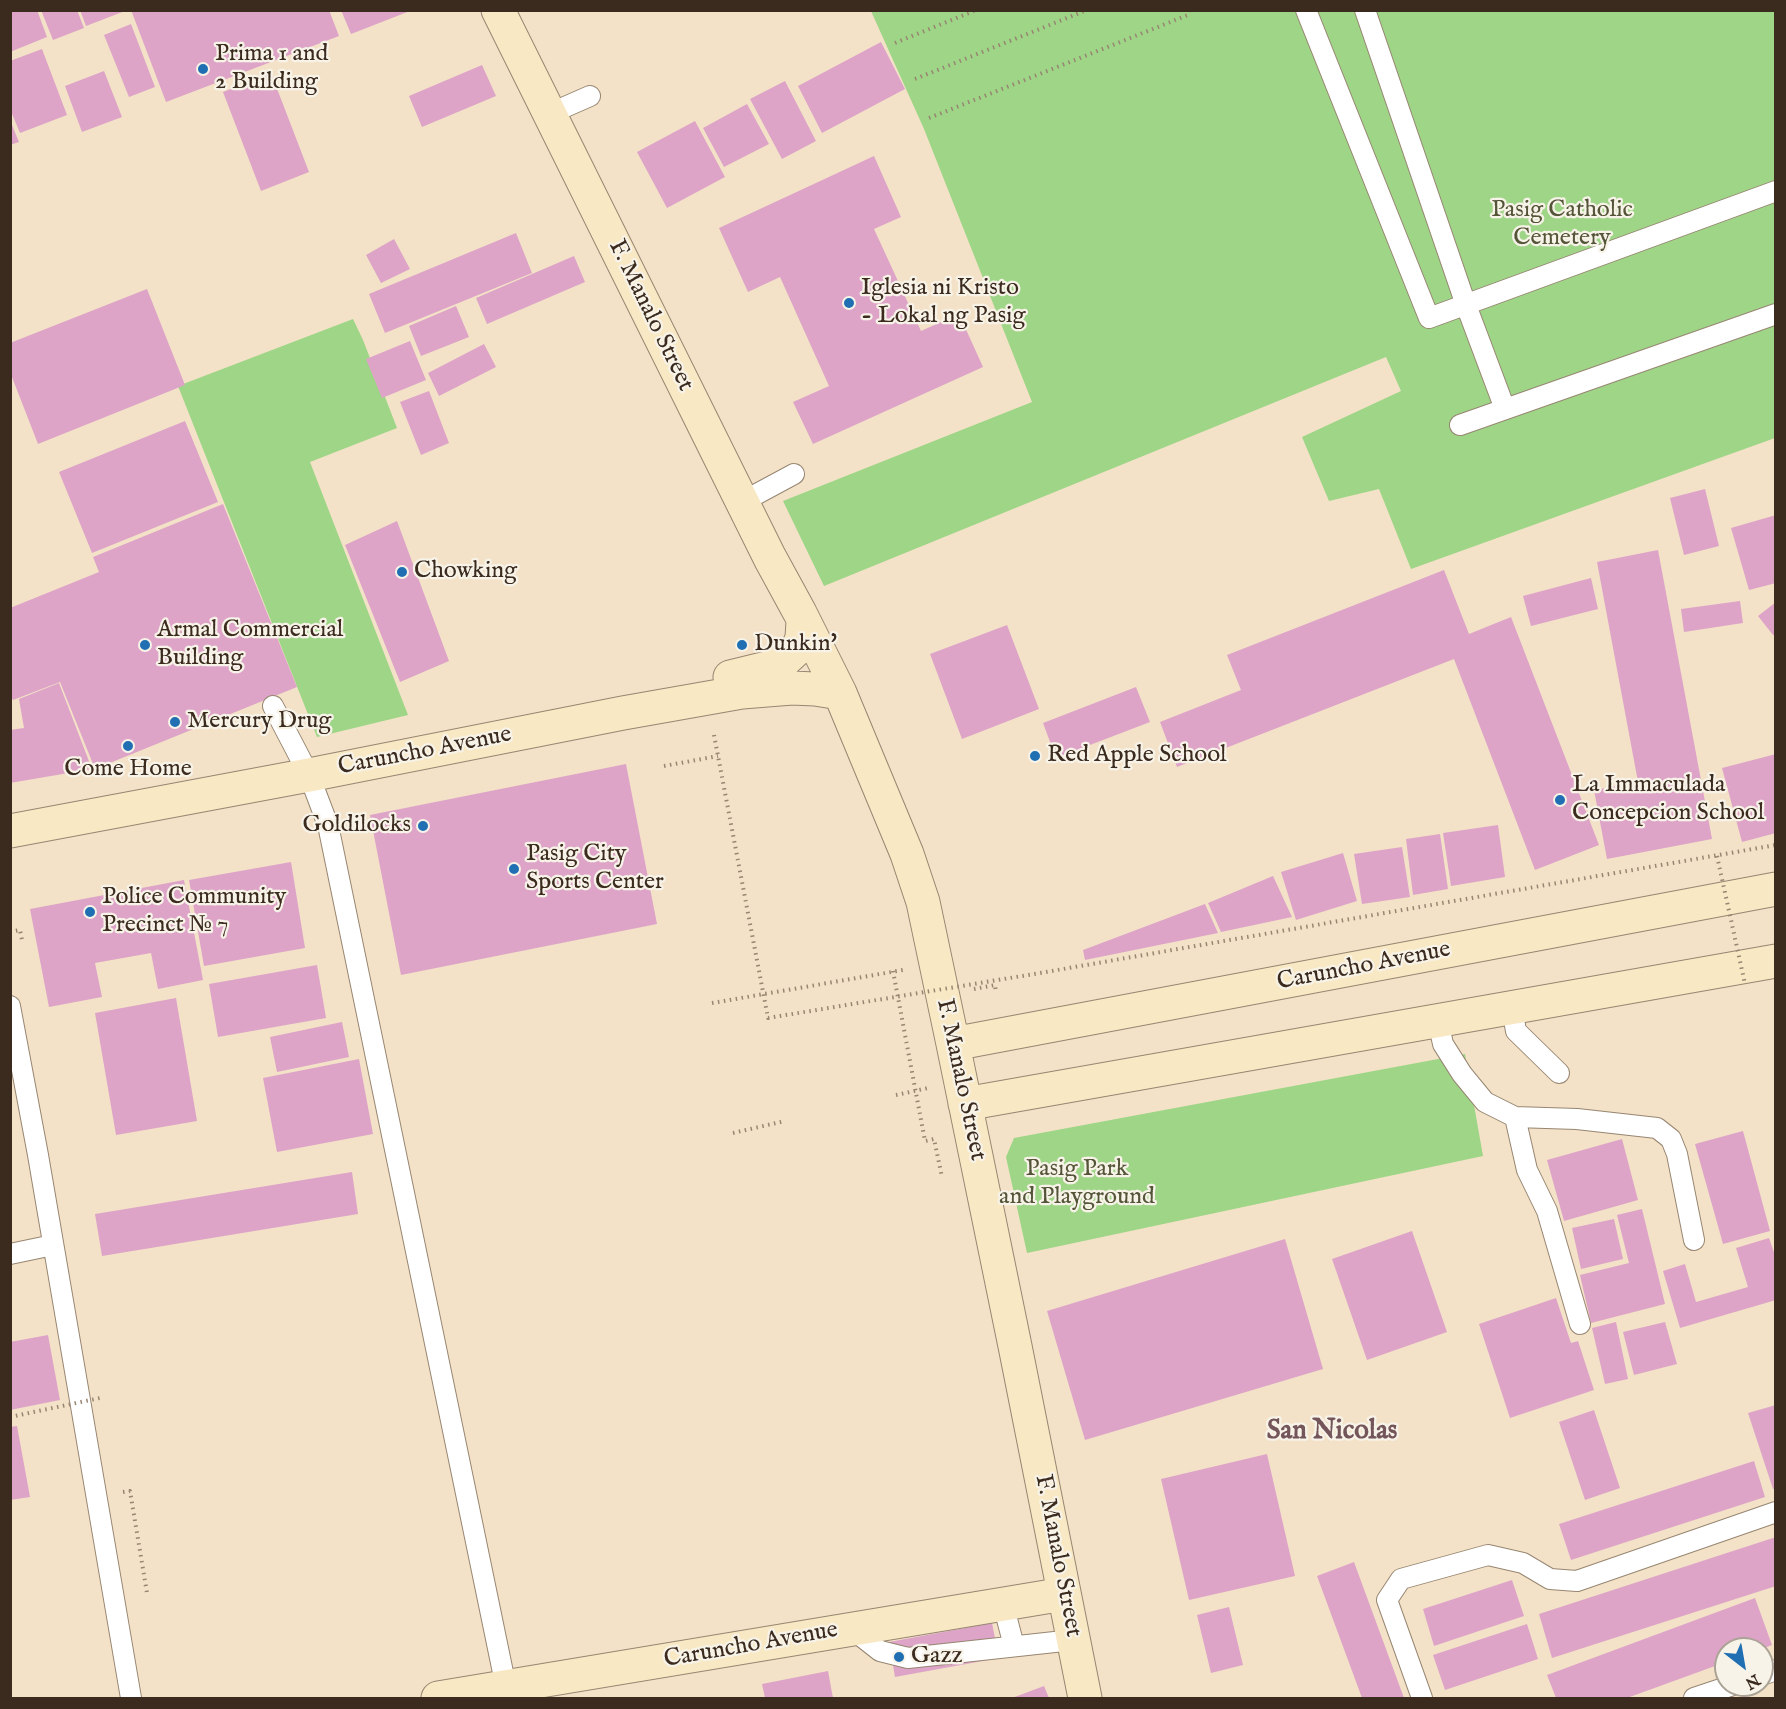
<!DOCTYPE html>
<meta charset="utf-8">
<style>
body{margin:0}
#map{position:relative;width:1786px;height:1709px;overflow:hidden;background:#f3e2c7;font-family:"IM FELL English",serif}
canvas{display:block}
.frame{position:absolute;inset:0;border:12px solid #3b2a1e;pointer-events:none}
.north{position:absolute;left:1714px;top:1637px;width:60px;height:60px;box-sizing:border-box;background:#f7f3e8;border:2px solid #aca397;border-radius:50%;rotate:149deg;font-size:16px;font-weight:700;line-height:24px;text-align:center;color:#3b2a1e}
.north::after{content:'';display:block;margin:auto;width:21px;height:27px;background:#1f6fb2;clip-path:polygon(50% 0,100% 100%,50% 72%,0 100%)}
</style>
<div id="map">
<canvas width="1786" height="1709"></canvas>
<div class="frame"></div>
<div class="north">N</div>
</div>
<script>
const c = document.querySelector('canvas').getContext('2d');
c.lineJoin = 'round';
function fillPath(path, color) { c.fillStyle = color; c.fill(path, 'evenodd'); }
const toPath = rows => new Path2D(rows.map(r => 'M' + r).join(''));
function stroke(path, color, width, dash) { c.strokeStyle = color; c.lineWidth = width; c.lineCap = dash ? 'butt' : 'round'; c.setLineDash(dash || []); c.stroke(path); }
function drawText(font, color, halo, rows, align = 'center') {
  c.font = font + ' "IM FELL English",serif'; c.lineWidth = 4.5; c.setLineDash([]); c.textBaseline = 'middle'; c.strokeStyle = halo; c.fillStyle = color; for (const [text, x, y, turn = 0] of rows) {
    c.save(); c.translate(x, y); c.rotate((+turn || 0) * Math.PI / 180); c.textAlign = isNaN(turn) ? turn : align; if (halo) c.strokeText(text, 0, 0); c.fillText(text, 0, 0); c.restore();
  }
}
const green = toPath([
 [871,11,1775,11,1775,438,1411,569,1379,489,1329,501,1302,437,1401,391,1386,357,824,586,783,501,1032,402,924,129],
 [353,319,363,340,397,428,310,462,408,715,317,737,178,386],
 [1465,1054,1483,1156,1027,1253,1006,1157,1014,1138]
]);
const building = toPath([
 [10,10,37,10,47,37,10,52],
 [41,10,77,10,84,28,53,40],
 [80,10,125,10,125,11,86,26],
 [131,10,329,10,339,36,166,102],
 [341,10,410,10,410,11,351,34],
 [131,24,155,87,129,97,104,35],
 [881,42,905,89,822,133,798,86],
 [42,49,67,115,20,133,10,109,10,61],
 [482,65,496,96,422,127,409,96],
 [104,71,122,117,82,132,65,86],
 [271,73,309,172,261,191,223,92],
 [785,81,816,141,782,159,750,99],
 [747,104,769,144,724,167,703,128],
 [10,120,19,142,10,145],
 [695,121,725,177,667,208,637,152],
 [874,156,901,217,874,229,921,331,959,314,983,367,813,444,793,402,829,386,780,277,748,292,719,228],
 [516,233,532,273,385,333,369,294],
 [394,239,410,269,381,283,366,255],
 [574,256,585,282,487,324,476,298],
 [147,289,185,385,38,444,10,372,10,343],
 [456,306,469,337,421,356,409,326],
 [410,341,426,380,382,398,366,359],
 [484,344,496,367,439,396,428,373],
 [429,391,449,443,421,455,400,402],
 [185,421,218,502,92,553,59,472],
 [1705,489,1719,546,1684,555,1670,498],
 [223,504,297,687,95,769,60,682,13,700,10,694,10,608,99,572,93,557],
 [1776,515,1776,583,1749,590,1731,528],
 [397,521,449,661,400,682,345,545],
 [1658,550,1712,839,1607,859,1594,790,1638,782,1597,562],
 [1444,570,1469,634,1511,617,1599,845,1535,870,1454,659,1177,767,1160,722,1241,690,1227,655],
 [1591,578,1598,609,1531,626,1523,596],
 [1740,601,1743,623,1684,632,1681,609],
 [1776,602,1776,634,1773,635,1758,616],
 [1007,625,1039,709,962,739,930,654],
 [59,683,92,769,10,783,10,730,24,728,19,699],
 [1136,687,1150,722,1056,758,1043,723],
 [1776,754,1776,833,1742,842,1722,768],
 [626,764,657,924,401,975,370,815],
 [1498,825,1505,877,1451,886,1443,833],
 [1440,834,1448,889,1413,895,1406,839],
 [1402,847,1410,897,1362,904,1354,854],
 [1343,853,1357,901,1296,920,1281,872],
 [291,862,305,948,204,966,189,880],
 [1273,876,1292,917,1221,932,1208,903],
 [184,880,203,980,158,989,151,953,95,963,102,997,49,1007,30,909],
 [1205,904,1218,933,1085,960,1083,950],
 [317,965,326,1018,218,1037,209,984],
 [176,998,197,1121,116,1135,95,1013],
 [342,1022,349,1057,277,1072,270,1037],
 [359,1059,373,1134,277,1152,263,1078],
 [1743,1131,1770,1231,1723,1244,1695,1144],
 [1622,1139,1638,1200,1564,1221,1547,1160],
 [352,1172,358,1214,102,1256,95,1214],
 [1642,1209,1665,1304,1591,1323,1580,1275,1629,1263,1617,1215],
 [1614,1219,1623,1259,1581,1269,1572,1228],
 [1412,1231,1447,1332,1367,1360,1332,1259],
 [1769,1238,1776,1258,1776,1300,1680,1328,1663,1271,1685,1264,1696,1302,1748,1287,1736,1248],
 [1285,1239,1323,1369,1085,1440,1047,1311],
 [1556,1298,1571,1343,1578,1341,1594,1390,1510,1418,1479,1324],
 [1616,1322,1628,1379,1605,1384,1592,1328],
 [1665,1322,1677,1364,1634,1375,1623,1332],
 [48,1335,60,1400,10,1410,10,1342],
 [1776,1405,1776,1488,1773,1489,1748,1413],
 [1594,1410,1620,1488,1585,1500,1559,1422],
 [17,1426,30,1497,10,1500,10,1427],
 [1267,1454,1295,1576,1189,1600,1161,1479],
 [1754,1461,1765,1497,1571,1560,1559,1524],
 [1776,1537,1776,1586,1552,1658,1539,1614],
 [1354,1562,1404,1698,1362,1698,1317,1576],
 [1512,1580,1524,1616,1434,1646,1423,1609],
 [1755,1598,1772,1645,1762,1649,1726,1649,1726,1662,1627,1698,1556,1698,1547,1675],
 [1229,1607,1243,1665,1211,1673,1197,1615],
 [992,1623,999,1658,895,1677,889,1642],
 [1527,1624,1538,1659,1445,1690,1433,1655],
 [828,1671,833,1698,765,1698,762,1684],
 [1044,1686,1049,1698,1012,1698]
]);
const path = toPath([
 [895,43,976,10],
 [915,79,1087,10],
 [929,118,1188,15,1189,10],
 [664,766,718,756],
 [10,932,20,930,22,940],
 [893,971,925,1141,934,1139,942,1177],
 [974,989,995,985,996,993],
 [712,1003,903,970],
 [896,1095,928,1088],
 [733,1133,785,1121],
 [123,1492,130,1491,147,1593]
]);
const lane = toPath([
 [1306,10,1429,318,1776,191],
 [1365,10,1466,305,1505,409],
 [549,114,590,96],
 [1460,425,1776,314],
 [742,502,794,474],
 [273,706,309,775,328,825,506,1687],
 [10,1006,38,1155,131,1698],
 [1512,1008,1516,1031,1559,1073],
 [1438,1021,1443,1044,1462,1074,1485,1102,1515,1117,1527,1170,1547,1211,1580,1324],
 [1515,1117,1577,1119,1657,1128,1671,1139,1677,1154,1694,1240],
 [10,1254,53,1245],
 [1003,1604,1014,1646],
 [852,1629,880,1651,908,1658,1073,1640],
 [1762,1675,1776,1670],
 [1422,1698,1387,1600,1401,1579,1488,1555,1523,1563,1550,1579,1577,1581,1776,1512],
 [1694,1698,1733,1685]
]);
const secondary = toPath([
 [498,10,770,558,800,613,840,693,907,854,923,902,953,1044,1015,1346,1085,1698],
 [730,677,775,666,785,660,798,648,802,638,803,621],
 [10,831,309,775,623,713,742,692,792,688,815,689,840,693],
 [953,1044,1776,889],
 [965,1104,1776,961],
 [438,1698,1064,1594]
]);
const pathBridge = toPath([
 [714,735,768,1018,1040,973,1776,845],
 [1717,856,1745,984],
 [10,1417,100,1398]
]);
const markers = [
 [203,69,6,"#1f6fb2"],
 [849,303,6,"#1f6fb2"],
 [402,572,6,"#1f6fb2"],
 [145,645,6,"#1f6fb2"],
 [742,645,6,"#1f6fb2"],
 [175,722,6,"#1f6fb2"],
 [128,746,6,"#1f6fb2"],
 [1035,756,6,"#1f6fb2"],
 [1560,800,6,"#1f6fb2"],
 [423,826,6,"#1f6fb2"],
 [514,869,6,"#1f6fb2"],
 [90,912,6,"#1f6fb2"],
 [899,1657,6,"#1f6fb2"]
];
const poiNames = [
 ["Prima 1 and",215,55],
 ["2 Building",215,83],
 ["Iglesia ni Kristo",861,289],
 ["- Lokal ng Pasig",861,317],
 ["Chowking",414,572],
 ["Armal Commercial",157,631],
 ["Building",157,659],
 ["Dunkin'",754,645],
 ["Mercury Drug",187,722],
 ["Red Apple School",1047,756],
 ["Come Home",128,770,"center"],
 ["La Immaculada",1572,786],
 ["Concepcion School",1572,814],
 ["Goldilocks",411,826,"right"],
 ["Pasig City",526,855],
 ["Sports Center",526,883],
 ["Police Community",102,898],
 ["Precinct № 7",102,926],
 ["Gazz",911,1657]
];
const parkNames = [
 ["Pasig Catholic",1562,211],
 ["Cemetery",1562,239],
 ["Pasig Park",1077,1170],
 ["and Playground",1077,1198]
];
const streetNames = [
 ["F. Manalo Street",650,316,64],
 ["Caruncho Avenue",425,752,-11],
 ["Caruncho Avenue",1364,967,-11],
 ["F. Manalo Street",960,1080,78],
 ["F. Manalo Street",1057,1556,79],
 ["Caruncho Avenue",751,1646,-10]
];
const quarterNames = [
 ["San Nicolas",1332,1432]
];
fillPath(green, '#9ed587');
fillPath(building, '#dda4c8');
stroke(lane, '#978672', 22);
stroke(secondary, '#978672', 35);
stroke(path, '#978672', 4, [1.5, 4.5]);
stroke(lane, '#fff', 20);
stroke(secondary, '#f8e8c3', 33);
stroke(pathBridge, '#978672', 4, [1.5, 4.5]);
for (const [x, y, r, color] of markers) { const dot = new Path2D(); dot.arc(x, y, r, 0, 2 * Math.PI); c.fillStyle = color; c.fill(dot); stroke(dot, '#f7f3e8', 2); }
drawText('24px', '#3b2a1e', '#f7f3e8', poiNames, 'left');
drawText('24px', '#545538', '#f7f3e8', parkNames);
drawText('24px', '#3b2a1e', '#f7f3e8', streetNames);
drawText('bold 27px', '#74555a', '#f7f3e8', quarterNames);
</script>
